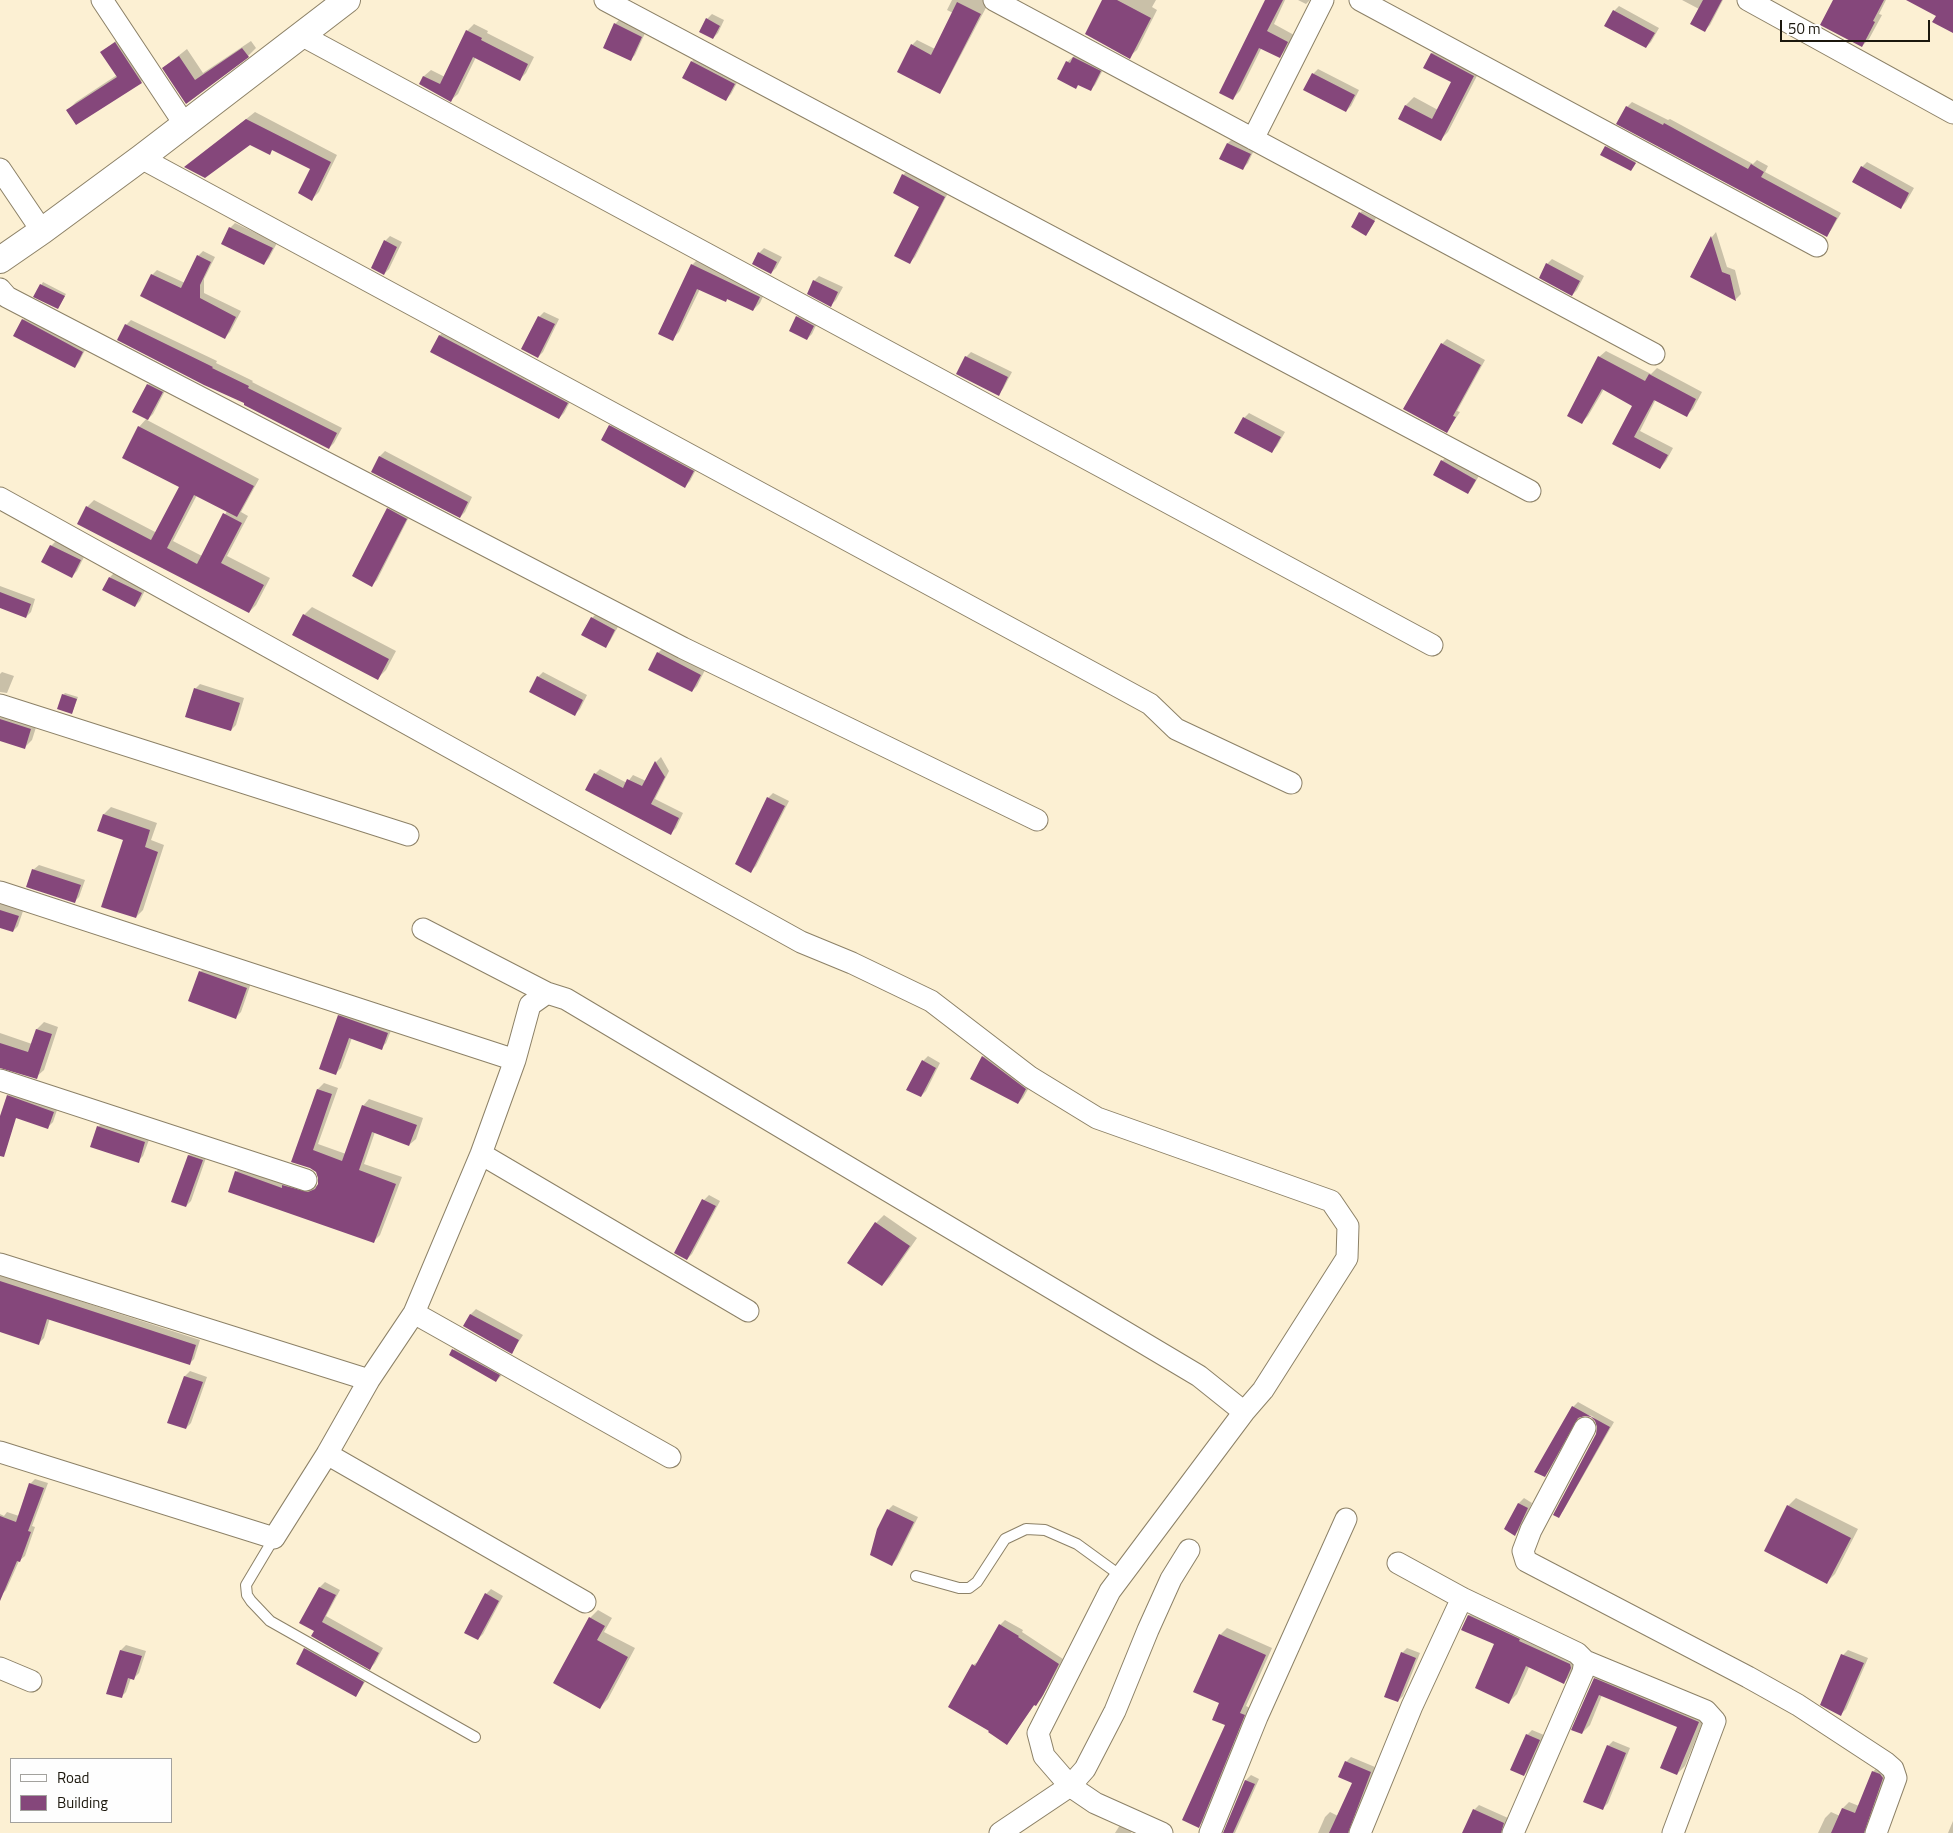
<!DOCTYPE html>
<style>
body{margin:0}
#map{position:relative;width:1953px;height:1833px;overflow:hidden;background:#fcf0d3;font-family:"Titillium Web",sans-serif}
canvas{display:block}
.legend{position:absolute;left:10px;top:1758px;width:162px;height:65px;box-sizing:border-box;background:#fefefe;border:1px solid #a3a29e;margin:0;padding:6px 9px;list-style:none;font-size:15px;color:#1b170d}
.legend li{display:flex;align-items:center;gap:10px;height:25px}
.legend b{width:25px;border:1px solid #a3a29e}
.scale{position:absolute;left:1780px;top:20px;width:150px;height:22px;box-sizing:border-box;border:2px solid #1b170d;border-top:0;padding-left:6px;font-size:15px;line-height:18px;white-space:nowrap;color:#1b170d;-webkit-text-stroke:4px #fefefe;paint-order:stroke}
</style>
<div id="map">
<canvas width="1953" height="1833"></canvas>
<ul class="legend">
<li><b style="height:6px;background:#fff"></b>Road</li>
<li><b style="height:14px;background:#85477b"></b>Building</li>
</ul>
<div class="scale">50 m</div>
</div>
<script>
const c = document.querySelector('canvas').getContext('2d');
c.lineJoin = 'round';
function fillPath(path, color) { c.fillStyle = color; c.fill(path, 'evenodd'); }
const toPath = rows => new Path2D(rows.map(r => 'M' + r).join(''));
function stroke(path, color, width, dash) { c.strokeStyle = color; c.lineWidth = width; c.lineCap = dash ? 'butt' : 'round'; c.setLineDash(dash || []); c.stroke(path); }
const shadow = toPath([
 [952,0,988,0,989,2,944,87,939,92,912,45,917,40,935,49,953,13,947,10],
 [1104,0,1156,0,1152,7,1157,10,1137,50,1129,57],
 [1266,0,1285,0,1274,24,1294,35,1287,49,1280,56,1262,47,1240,91,1233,98],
 [1298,0,1310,0,1306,4],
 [1682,0,1723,0,1710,25,1705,30,1699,9],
 [1835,0,1886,0,1879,14,1882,15,1869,39,1862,46],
 [1619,6,1659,28,1651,42,1646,47,1614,11],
 [712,14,724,20,718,33,713,38,707,19],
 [620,19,646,31,635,55,630,60,615,24],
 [474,24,488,31,487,33,534,57,526,73,520,79,476,57,458,94,451,100,420,84,424,76,431,70,445,77,467,31],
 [123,35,149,74,141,82,68,110,76,102,117,75,102,52],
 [251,41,256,48,248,56,187,103,163,68,187,49,203,73],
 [1440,45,1481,68,1448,132,1441,139,1399,119,1406,105,1414,97,1438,110,1452,82,1425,67,1432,53],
 [1079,52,1105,66,1095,85,1090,90,1067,62],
 [697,56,739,79,731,94,726,99,692,61],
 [1318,69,1359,90,1351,106,1346,111,1313,74],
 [1632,102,1668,120,1670,119,1753,164,1757,160,1768,166,1765,172,1841,213,1831,230,1826,236,1627,107],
 [255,112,337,155,319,192,312,199,312,168,273,149,269,153,250,143,186,167],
 [1233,138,1255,148,1248,163,1243,168,1221,158,1228,143],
 [1608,145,1637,160,1631,170,1606,147],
 [1867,162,1914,188,1906,202,1901,207,1862,167],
 [908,170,949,191,915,257,910,262,921,206,903,175],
 [1362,211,1376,218,1368,232,1360,213],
 [235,223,277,243,269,258,264,263,223,243,230,228],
 [1716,232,1727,267,1735,270,1741,294,1736,299,1692,276,1712,237],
 [390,236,402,242,389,269,384,274,385,241],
 [764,248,782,257,776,268,771,273,759,253],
 [203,251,215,257,204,279,204,293,241,311,230,332,225,337,142,296,152,275,157,270,185,283,198,256],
 [699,258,766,290,760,303,753,310,728,298,726,301,700,289,679,332,672,339,659,333,692,265],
 [1552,259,1584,276,1577,290,1572,295,1547,264],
 [819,276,843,287,836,300,831,305,814,281],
 [43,282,66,294,58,308,35,296],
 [544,312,559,319,543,352,538,357,539,317],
 [802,312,818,321,812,334,807,339,797,317],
 [27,315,86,348,79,362,75,367,23,320],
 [131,320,217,361,216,363,253,381,252,382,342,428,334,443,329,448,246,403,126,325],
 [445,330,572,398,564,413,559,418,432,352,440,335],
 [1447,339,1485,360,1457,411,1460,412,1447,431,1442,344],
 [1606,351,1651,374,1657,368,1702,392,1693,409,1687,415,1656,399,1640,431,1673,448,1666,461,1660,468,1613,443,1634,405,1604,389,1588,416,1582,422,1599,357],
 [971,352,1012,372,1003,389,998,394,966,357],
 [153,380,167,387,153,414,147,420,259,479,241,512,248,516,227,556,270,578,256,605,249,612,87,507,94,500,157,533,181,487,139,427,147,418,148,385],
 [197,495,227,511,202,556,173,541],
 [1249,413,1285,432,1277,446,1272,451,1244,418],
 [615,421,698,466,690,481,685,486,610,426],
 [385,451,472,497,465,512,460,517,372,471,380,456],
 [1447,456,1480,474,1472,488,1467,493,1442,461],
 [393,504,411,513,377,580,372,585,388,509],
 [56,541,85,555,77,571,72,576,43,562,51,546],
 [115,572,146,588,140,601,135,606,110,577],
 [0,586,35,599,31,612,26,617,0,607],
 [312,607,396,651,386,670,378,678,304,615],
 [597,613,619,625,610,641,605,646,592,618],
 [663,648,705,670,697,686,692,691,658,653],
 [2,672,14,676,7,693,0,692,0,674],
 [543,672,587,695,580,709,575,714,530,691,538,677],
 [200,684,244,698,236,725,231,730,195,689],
 [65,693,78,697,72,713,63,695],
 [0,706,38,721,32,740,24,748,0,740],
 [661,757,669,771,655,799,683,813,676,828,671,833,595,774,600,769,627,783,633,775,646,781,656,762],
 [773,793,789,801,756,866,751,871,768,798],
 [111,807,157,823,151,840,164,845,143,910,136,917,125,839,98,830,104,814],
 [39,865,85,880,79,897,74,902,33,870],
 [0,903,23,911,18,926,13,931,0,927],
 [205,967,251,983,241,1012,236,1017,200,972],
 [344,1011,392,1028,386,1043,381,1048,352,1038,341,1068,336,1073,339,1016],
 [44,1022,58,1027,44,1070,36,1077,0,1067,0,1033,32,1044,37,1029],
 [988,1052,1031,1084,1023,1098,1018,1103,983,1057],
 [928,1056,940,1063,926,1091,921,1096,923,1061],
 [324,1083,338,1088,318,1144,346,1154,363,1106,369,1099,423,1118,416,1139,409,1145,375,1132,364,1164,402,1177,380,1235,373,1242,236,1172,242,1165,315,1186,319,1185,320,1178,317,1171,310,1167,318,1089],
 [13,1091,58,1107,53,1122,48,1127,8,1096],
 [103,1122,150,1137,143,1156,138,1161,98,1127],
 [194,1150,207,1155,191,1201,186,1206,172,1201,189,1155],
 [709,1195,720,1201,692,1254,687,1259,704,1200],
 [884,1215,917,1238,890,1277,882,1285,876,1223],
 [0,1275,200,1340,194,1359,189,1364,50,1318,44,1338,39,1343,0,1331],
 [476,1309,523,1335,512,1352,465,1326,471,1314],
 [458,1344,504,1370,501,1376,496,1381,451,1354],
 [190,1371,207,1377,191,1423,186,1428,169,1422,185,1376],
 [1578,1402,1614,1422,1563,1511,1558,1516,1597,1434,1599,1427,1596,1420,1592,1416,1585,1414,1580,1416,1549,1471,1544,1476,1573,1407],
 [35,1479,48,1483,32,1526,35,1527,25,1556,19,1561,6,1590,1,1595,0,1595,0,1514,4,1516,7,1512,19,1516,30,1484],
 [1524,1498,1532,1503,1520,1529,1515,1534,1505,1528,1519,1503],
 [1796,1498,1858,1529,1835,1574,1827,1582,1788,1506],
 [893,1505,918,1517,897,1559,892,1564,888,1510],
 [325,1582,340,1590,326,1616,383,1648,375,1663,370,1668,301,1622,320,1587],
 [491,1589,503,1596,483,1634,478,1639,486,1594],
 [1477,1608,1578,1656,1572,1674,1564,1682,1529,1667,1517,1694,1509,1702,1496,1644,1463,1629,1469,1615],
 [598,1610,612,1618,604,1632,635,1648,608,1699,600,1707,590,1618],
 [1005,1620,1023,1630,1022,1632,1063,1659,1041,1699,1035,1704,1007,1743,973,1665,979,1661,1000,1625],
 [1227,1628,1272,1648,1246,1706,1250,1708,1205,1820,1198,1826,1227,1725,1221,1703,1220,1635],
 [310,1644,368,1677,360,1690,355,1695,305,1649],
 [126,1645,146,1651,139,1673,134,1678,131,1678,126,1692,121,1697,121,1650],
 [1407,1648,1420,1653,1403,1696,1398,1701,1402,1653],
 [1848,1650,1868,1658,1846,1709,1841,1714,1822,1704,1843,1655],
 [1603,1671,1706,1714,1685,1766,1677,1774,1678,1726,1602,1695,1590,1725,1582,1733,1595,1679],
 [1532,1730,1544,1735,1529,1770,1524,1775,1527,1735],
 [1613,1741,1630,1748,1608,1803,1603,1808,1608,1746],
 [1351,1757,1375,1767,1354,1833,1318,1833,1325,1817,1330,1812,1338,1816,1353,1782,1346,1762],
 [1879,1765,1888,1771,1872,1833,1818,1833,1825,1818,1831,1812,1840,1816,1843,1808,1849,1802,1859,1806,1873,1772],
 [1251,1775,1259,1779,1235,1833,1225,1833,1246,1780],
 [1479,1805,1508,1818,1502,1833,1463,1833,1474,1810],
 [1953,1821,1953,1833,1948,1833],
 [1120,1825,1132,1831,1131,1833,1115,1833]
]);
const building = toPath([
 [1102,0,1117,0,1151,18,1130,59,1085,34],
 [1265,0,1283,0,1267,31,1288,42,1280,58,1259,48,1233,100,1219,93],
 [1703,0,1722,0,1705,32,1690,24],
 [1833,0,1884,0,1873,21,1875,22,1862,47,1820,25],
 [1906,0,1953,0,1953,33,1932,22,1936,16],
 [957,2,981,14,940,94,897,72,911,44,931,55],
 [1613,10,1655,33,1646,48,1604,26],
 [706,18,720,26,713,39,699,32],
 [614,23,642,37,631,61,603,48],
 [466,30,482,38,481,40,528,64,520,81,473,57,451,102,419,84,423,76,440,84],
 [115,42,142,83,76,125,66,110,117,77,100,52],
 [242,48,249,57,186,104,162,68,179,56,195,80],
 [1431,53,1474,76,1441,141,1398,119,1405,105,1432,119,1451,82,1423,68],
 [1073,57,1101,71,1091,91,1078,85,1076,89,1057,79,1066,61,1070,63],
 [691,61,735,84,726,101,682,78],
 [1312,73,1355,95,1346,112,1303,90],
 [1626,106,1663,125,1664,123,1748,169,1751,164,1764,172,1761,177,1837,218,1827,237,1616,124],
 [246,119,331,162,312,201,298,193,310,169,272,150,270,155,250,145,205,178,184,167],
 [1227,143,1251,154,1243,170,1219,159],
 [1605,146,1636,163,1631,171,1600,155],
 [1861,166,1909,193,1901,209,1852,182],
 [902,174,945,197,910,264,894,256,919,207,893,193],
 [1359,212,1375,221,1366,236,1351,227],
 [229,227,273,248,264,265,221,244],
 [1711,236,1722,272,1730,275,1736,301,1690,277],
 [384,240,397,247,384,275,371,268],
 [758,252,777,262,771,274,752,264],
 [197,255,211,262,200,285,200,298,236,317,225,339,140,296,151,274,181,288],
 [1546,263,1580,281,1572,296,1539,278],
 [691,264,760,297,753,311,727,299,726,302,697,289,673,341,658,334],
 [813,280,838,292,831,307,807,294],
 [40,284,65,296,58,309,33,297],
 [538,316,555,324,538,358,521,349],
 [796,316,814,326,807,340,789,331],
 [22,319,83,352,75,368,13,336],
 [125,324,213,367,212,368,249,386,248,388,337,433,329,449,244,405,244,403,204,385,117,340],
 [439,335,568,403,559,419,430,352],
 [1441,343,1481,365,1453,416,1456,417,1447,433,1403,409],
 [965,356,1008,377,999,396,956,374],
 [1598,356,1645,381,1649,374,1696,399,1687,417,1654,400,1634,437,1668,455,1660,469,1612,444,1632,406,1602,389,1582,424,1567,416],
 [147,384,163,392,148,420,132,412],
 [1243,417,1281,437,1272,453,1234,433],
 [609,425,694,471,685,488,601,440],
 [138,426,254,486,237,517,194,495,167,548,197,564,223,513,242,523,221,563,264,585,249,613,77,524,86,506,151,540,179,487,122,458],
 [379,456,468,502,460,518,371,472],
 [1441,460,1476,480,1468,494,1433,475],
 [387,508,407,519,372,587,352,576],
 [50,545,81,560,72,578,41,562],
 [109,577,142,593,135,607,102,590],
 [0,592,31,604,26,618,0,608],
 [303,614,389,659,378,680,292,635],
 [591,617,615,630,606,648,581,635],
 [657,652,701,675,692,692,648,670],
 [537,676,583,700,575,716,529,692],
 [194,688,240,703,231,731,185,717],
 [62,694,77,699,72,714,57,709],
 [0,719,31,729,25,749,0,741],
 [655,761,665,777,651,804,679,818,671,835,585,790,594,773,623,788,627,779,642,786],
 [767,797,785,806,751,873,735,864],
 [103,814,150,830,145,847,158,852,136,918,101,907,123,840,97,831],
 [32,869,81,885,75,903,26,887],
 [0,910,19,916,13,932,0,928],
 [199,971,247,988,236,1019,188,1001],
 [338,1015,388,1033,382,1050,349,1038,336,1075,319,1069],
 [36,1029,52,1034,37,1079,0,1068,0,1043,28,1052],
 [982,1056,1026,1089,1018,1104,970,1079],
 [922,1060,936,1068,921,1097,906,1090],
 [317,1089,332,1094,313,1150,342,1161,362,1105,417,1125,409,1146,372,1132,359,1170,396,1184,374,1243,228,1192,235,1171,282,1188,282,1185,308,1192,315,1189,318,1184,318,1178,316,1172,310,1168,291,1162],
 [7,1095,54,1112,48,1129,16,1118,4,1157,0,1156,0,1116],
 [97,1126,145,1142,139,1163,90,1147],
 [188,1155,203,1160,186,1207,171,1202],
 [702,1199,716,1206,687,1260,674,1253],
 [875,1222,910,1246,882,1286,847,1263],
 [0,1281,196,1345,190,1365,47,1319,39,1345,0,1332],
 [470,1314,519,1340,512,1354,463,1326],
 [452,1349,500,1375,496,1382,449,1355],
 [184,1376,203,1382,186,1429,167,1423],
 [1572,1406,1610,1427,1559,1518,1553,1515,1596,1434,1597,1427,1595,1421,1591,1417,1585,1416,1578,1418,1545,1477,1534,1472],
 [29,1483,44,1488,28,1531,31,1532,20,1562,17,1561,0,1601,0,1516,16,1522],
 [1518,1503,1528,1508,1515,1536,1504,1529],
 [1787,1505,1851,1538,1827,1584,1764,1551],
 [887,1509,914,1522,892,1566,870,1555,877,1529],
 [319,1587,336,1595,322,1622,379,1653,370,1670,311,1636,314,1631,299,1623],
 [485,1593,499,1601,478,1640,464,1633],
 [1468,1615,1520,1639,1519,1641,1570,1664,1571,1668,1564,1684,1526,1666,1509,1704,1475,1688,1494,1644,1461,1630],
 [589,1617,605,1626,597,1640,628,1657,600,1709,553,1683],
 [999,1624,1019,1636,1018,1637,1059,1664,1043,1695,1036,1706,1034,1705,1007,1745,988,1732,989,1731,948,1707,972,1664,975,1666],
 [1219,1634,1266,1655,1240,1713,1245,1715,1199,1828,1182,1820,1225,1725,1212,1720,1219,1703,1193,1692],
 [304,1648,364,1682,356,1697,296,1664],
 [120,1650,142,1656,134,1680,128,1678,122,1698,106,1694],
 [1401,1652,1416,1658,1398,1702,1384,1697],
 [1841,1654,1864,1663,1841,1716,1820,1705],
 [1594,1678,1699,1722,1677,1775,1660,1768,1677,1727,1599,1695,1582,1734,1571,1730],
 [1526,1734,1540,1740,1524,1776,1510,1770],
 [1607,1745,1626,1753,1603,1810,1583,1802],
 [1345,1761,1371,1772,1348,1833,1329,1833,1352,1783,1338,1777],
 [1872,1771,1880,1774,1883,1778,1864,1833,1831,1833,1842,1808,1855,1813],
 [1245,1780,1255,1784,1233,1833,1223,1833],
 [1473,1809,1504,1823,1501,1833,1462,1833]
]);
const service = toPath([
 [274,1538,246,1585,247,1595,251,1601,270,1621,475,1737],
 [916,1576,959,1588,969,1588,977,1582,1005,1539,1026,1529,1045,1530,1077,1544,1121,1576]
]);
const minor = toPath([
 [102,0,185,125],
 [605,0,1530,491],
 [994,0,1654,354],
 [1360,0,1817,246],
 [1748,0,1953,113],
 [301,35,1432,645],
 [1253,139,1323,0],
 [141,158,1106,680,1150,704,1176,729,1291,783],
 [0,169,42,231],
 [0,289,7,297,683,648,1037,820],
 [0,498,801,942,852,963,931,1001,1030,1077,1097,1118,1331,1201,1348,1226,1347,1258,1263,1390,1244,1412,1110,1591,1038,1733,1044,1756,1070,1786,1095,1803,1162,1833],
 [0,705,408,835],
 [0,892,515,1060],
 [423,929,547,993],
 [0,1080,306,1180],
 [481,1154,748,1311],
 [0,1264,369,1380],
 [414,1313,670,1457],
 [1585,1428,1531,1530,1523,1551,1526,1561,1748,1677,1798,1705,1885,1762,1893,1769,1896,1778,1876,1833],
 [0,1452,274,1538,327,1454,369,1380,414,1313,481,1154,515,1060,530,1005,547,993,566,999,1199,1376,1244,1412],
 [327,1454,585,1602],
 [1398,1563,1462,1598,1577,1653,1585,1661,1583,1672,1513,1833],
 [1585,1661,1706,1711,1715,1721,1673,1833],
 [0,1668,31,1681],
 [1000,1833,1070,1786,1085,1769,1115,1711,1148,1630,1171,1579,1189,1550],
 [1210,1833,1257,1717,1346,1519],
 [1360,1833,1412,1706,1462,1598]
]);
const tertiary = toPath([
 [0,260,42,231,141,158,347,0]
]);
fillPath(shadow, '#0003');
fillPath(building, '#85477b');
stroke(service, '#8c8167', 12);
stroke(minor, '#8c8167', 23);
stroke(tertiary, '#8c8167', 28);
stroke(service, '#fff', 10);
stroke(minor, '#fff', 21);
stroke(tertiary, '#fff', 26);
</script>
